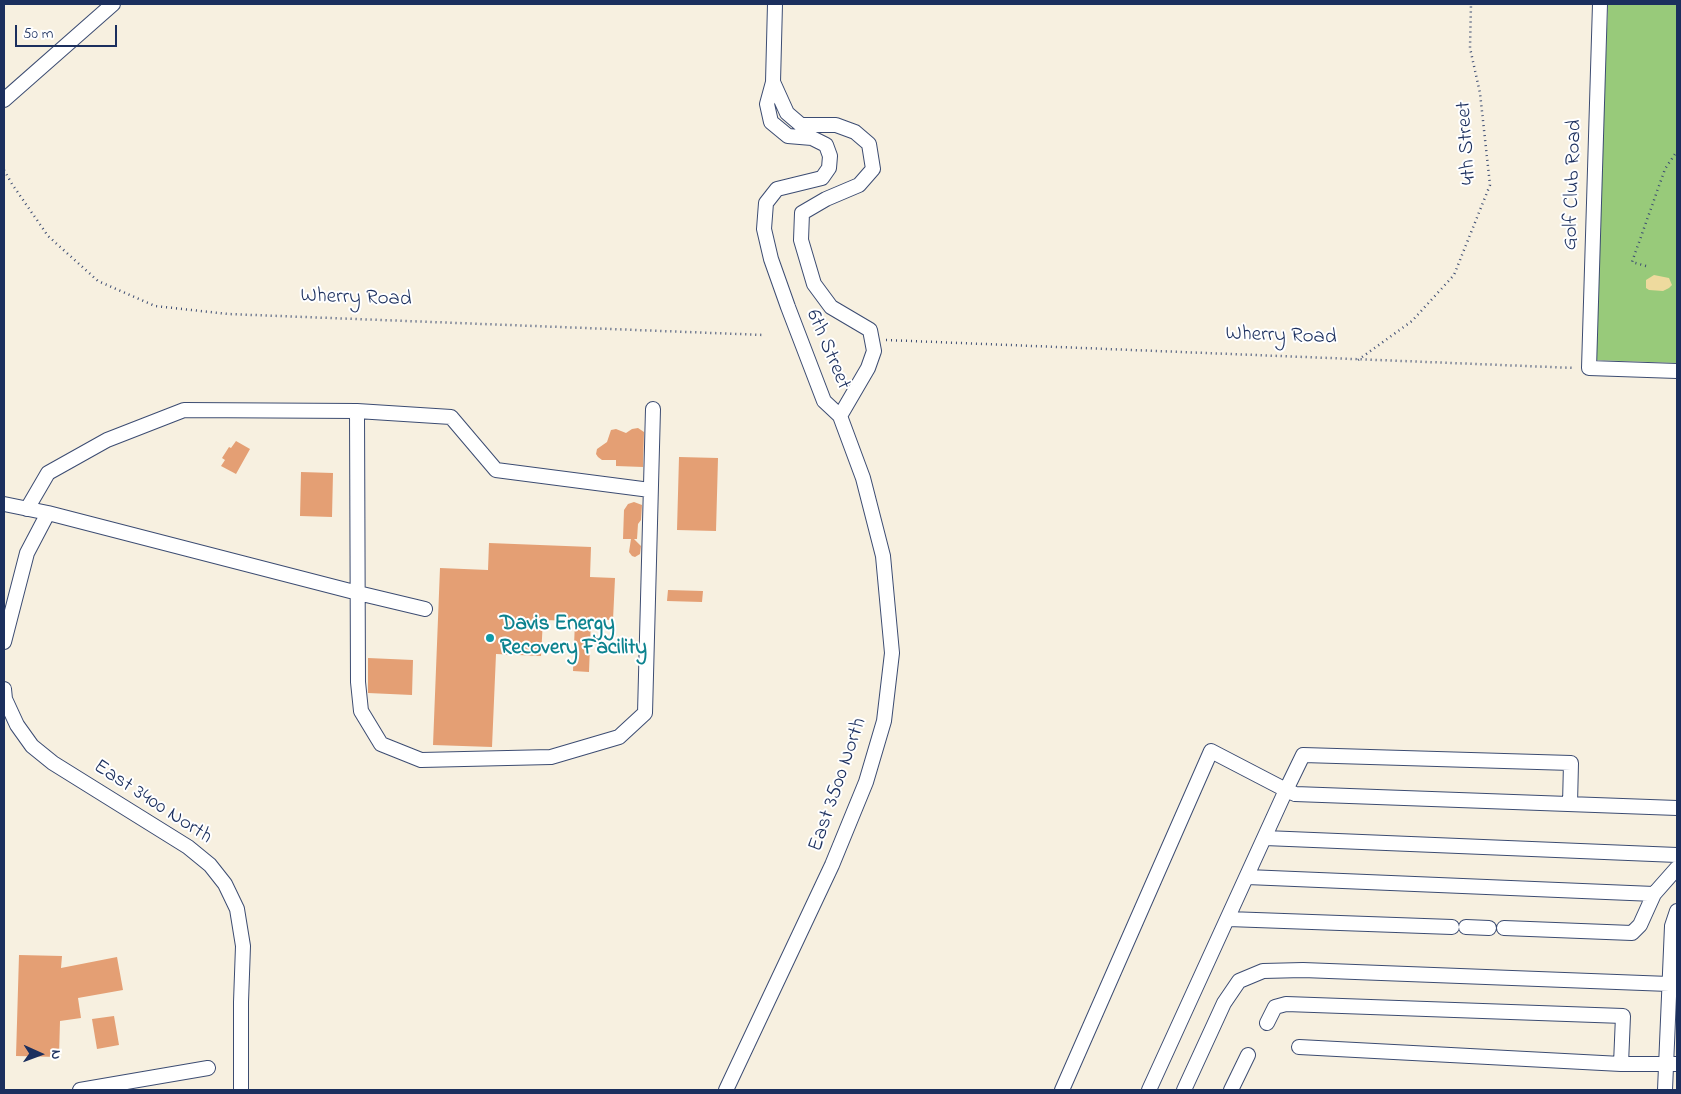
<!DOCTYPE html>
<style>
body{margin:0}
#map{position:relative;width:1681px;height:1094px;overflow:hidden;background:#f7f0e0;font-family:"Indie Flower",sans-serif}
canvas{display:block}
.frame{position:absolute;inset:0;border:5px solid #1b2f5e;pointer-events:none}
.north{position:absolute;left:15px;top:1029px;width:50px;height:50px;-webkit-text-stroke:4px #fff;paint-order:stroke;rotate:92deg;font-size:14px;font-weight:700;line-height:20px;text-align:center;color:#1b2f5e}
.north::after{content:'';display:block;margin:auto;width:18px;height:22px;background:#1b2f5e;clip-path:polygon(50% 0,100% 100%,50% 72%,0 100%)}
.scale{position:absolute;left:15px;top:25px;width:102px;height:22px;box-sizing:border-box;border:2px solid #1b2f5e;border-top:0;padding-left:6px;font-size:15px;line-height:18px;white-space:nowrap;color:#1b2f5e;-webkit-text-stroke:4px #fff;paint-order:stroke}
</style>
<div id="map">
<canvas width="1681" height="1094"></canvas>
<div class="frame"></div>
<div class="north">N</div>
<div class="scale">50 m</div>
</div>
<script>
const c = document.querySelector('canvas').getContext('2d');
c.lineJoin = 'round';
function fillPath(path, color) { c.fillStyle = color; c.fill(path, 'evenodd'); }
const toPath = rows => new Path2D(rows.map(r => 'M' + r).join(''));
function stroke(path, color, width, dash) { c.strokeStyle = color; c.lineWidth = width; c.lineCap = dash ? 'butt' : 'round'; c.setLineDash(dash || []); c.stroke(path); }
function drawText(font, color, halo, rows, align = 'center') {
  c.font = font + ' "Indie Flower",sans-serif'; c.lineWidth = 4; c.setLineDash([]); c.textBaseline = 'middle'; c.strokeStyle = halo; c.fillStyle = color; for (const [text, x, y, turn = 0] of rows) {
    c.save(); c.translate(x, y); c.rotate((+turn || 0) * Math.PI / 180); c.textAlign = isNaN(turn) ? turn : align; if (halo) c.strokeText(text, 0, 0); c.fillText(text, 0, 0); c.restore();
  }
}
const green = toPath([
 [1608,4,1677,4,1677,363,1594,360]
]);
const sand = toPath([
 [1654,275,1669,278,1672,285,1669,288,1663,291,1649,290,1646,288,1646,280]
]);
const building = toPath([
 [638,428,644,432,643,467,616,466,616,460,602,460,598,457,596,454,597,449,607,442,611,430,616,429,626,433,632,429],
 [236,441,250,449,236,474,221,466,225,460,222,458,229,447,231,448],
 [679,457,718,458,716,531,677,530],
 [301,472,333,473,332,517,300,516],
 [634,502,642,505,641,520,638,524,637,539,634,539,641,546,640,554,635,557,632,556,629,552,631,539,623,539,624,510,628,504],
 [489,543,591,547,590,577,615,578,613,620,591,619,589,672,573,671,575,621,543,620,541,656,496,654,492,747,433,745,440,568,488,570],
 [668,590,703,591,702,602,667,601],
 [368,658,413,660,412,695,368,693],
 [19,955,62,956,61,968,117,957,123,990,78,998,81,1018,60,1021,59,1057,16,1056],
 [114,1016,119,1045,97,1049,92,1019]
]);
const path = toPath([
 [4,170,12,184,48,236,98,281,155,306,228,314,764,335],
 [1646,266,1632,262,1665,169,1677,151],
 [886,340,1575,368],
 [1358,360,1412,321,1454,275,1490,185,1480,93,1470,48,1471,4]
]);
const minor = toPath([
 [1600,4,1589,368,1677,371],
 [773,82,787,113,801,125,836,125,855,132,869,144,873,169,859,185,826,199,802,213,801,240,814,284,831,307,870,330,874,351,868,368,840,416],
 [4,100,113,4],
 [357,411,358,682,361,711,381,744,421,760,551,757,619,737,645,713,653,409],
 [4,504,48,513,358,593,425,609],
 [27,509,48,473,107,440,184,410,357,411,451,417,496,470,650,490],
 [4,642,27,553,48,513],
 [4,689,5,699,17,725,32,746,53,763,188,847,210,865,225,884,237,909,243,946,241,1002,241,1090],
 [1570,804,1571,763,1303,755,1286,790,1295,794,1677,808],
 [1265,838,1677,855],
 [1247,877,1654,894],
 [1228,919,1452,927],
 [1466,927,1489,928],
 [1504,928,1632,933,1640,925,1654,894,1677,868],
 [1267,1023,1275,1007,1286,1004,1623,1016,1621,1064],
 [1299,1047,1621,1064,1677,1064],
 [80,1090,208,1068],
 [726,1090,832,865,866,782,884,721,892,653,883,556,863,478,840,416,824,401,788,307,771,259,764,229,766,203,777,189,822,178,829,168,830,156,826,145,812,138,788,136,771,122,767,104,773,82,775,4],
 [1062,1090,1211,751,1286,790,1149,1090],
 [1184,1090,1224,1003,1239,981,1263,971,1303,970,1669,984],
 [1231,1090,1248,1055],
 [1665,1090,1672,926,1677,911]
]);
const markers = [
 [490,638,5,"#0f9aa8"]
];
const streetNames = [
 ["4th Street",1468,143,-94],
 ["Golf Club Road",1574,185,-88],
 ["Wherry Road",356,299,2],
 ["Wherry Road",1281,337,2],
 ["6th Street",827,350,67],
 ["East 3500 North",839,785,-71],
 ["East 3400 North",152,803,33]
];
const cultureNames = [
 ["Davis Energy",500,626],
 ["Recovery Facility",500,650]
];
fillPath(green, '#98ca7a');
fillPath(sand, '#eeda9e');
fillPath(building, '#e49f74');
stroke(minor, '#3c4c72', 16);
stroke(path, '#3c4c72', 2.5, [1, 4]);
stroke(minor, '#fff', 14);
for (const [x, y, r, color] of markers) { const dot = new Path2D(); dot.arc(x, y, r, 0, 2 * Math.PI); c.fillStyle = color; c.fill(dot); stroke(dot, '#fff', 2); }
drawText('21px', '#1b2f5e', '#fff', streetNames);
drawText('bold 21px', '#0d838f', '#fff', cultureNames, 'left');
</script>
